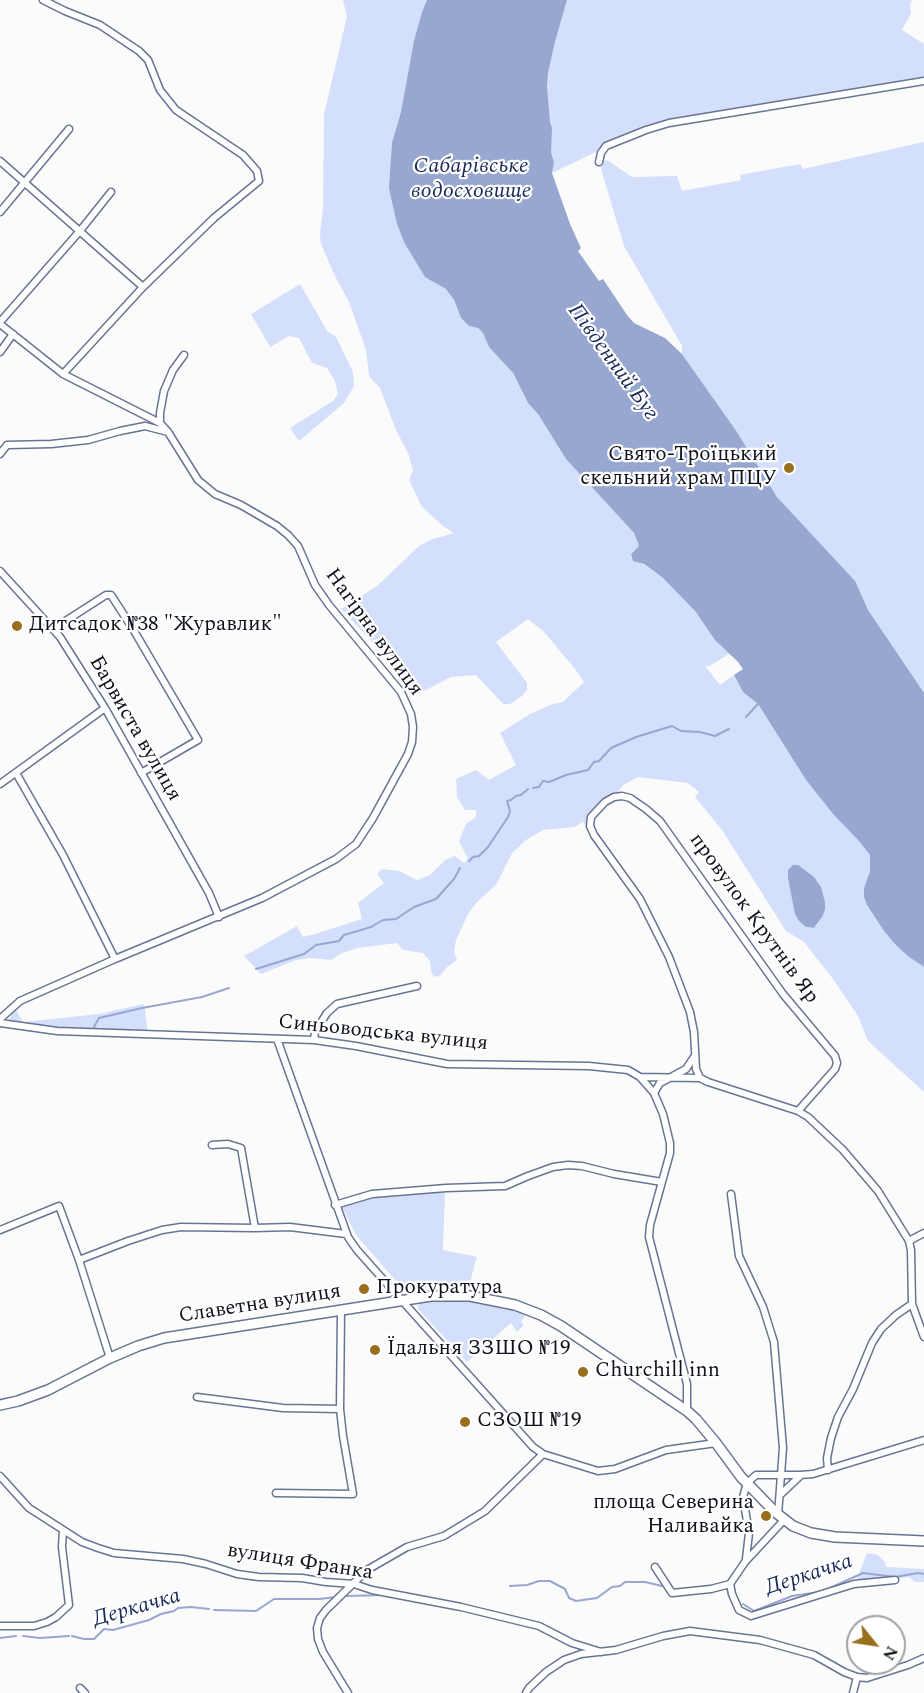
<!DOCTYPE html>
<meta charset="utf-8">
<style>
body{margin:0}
#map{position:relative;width:924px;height:1693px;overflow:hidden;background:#fbfbfb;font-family:Spectral,serif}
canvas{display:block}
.north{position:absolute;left:846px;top:1615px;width:60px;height:60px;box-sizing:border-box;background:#fff;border:2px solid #9fa0a5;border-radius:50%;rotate:120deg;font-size:16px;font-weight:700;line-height:24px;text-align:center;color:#0e121d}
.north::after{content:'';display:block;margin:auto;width:21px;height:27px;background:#996e1c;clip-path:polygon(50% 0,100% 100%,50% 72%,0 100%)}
</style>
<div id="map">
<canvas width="924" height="1693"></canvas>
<div class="north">N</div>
</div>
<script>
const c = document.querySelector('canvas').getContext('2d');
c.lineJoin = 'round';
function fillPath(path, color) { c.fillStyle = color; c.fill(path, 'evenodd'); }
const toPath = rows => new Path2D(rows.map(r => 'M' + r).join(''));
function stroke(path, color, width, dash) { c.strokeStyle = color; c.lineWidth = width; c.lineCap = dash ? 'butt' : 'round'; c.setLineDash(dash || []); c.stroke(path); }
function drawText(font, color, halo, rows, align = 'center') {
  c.font = font + ' Spectral,serif'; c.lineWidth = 4.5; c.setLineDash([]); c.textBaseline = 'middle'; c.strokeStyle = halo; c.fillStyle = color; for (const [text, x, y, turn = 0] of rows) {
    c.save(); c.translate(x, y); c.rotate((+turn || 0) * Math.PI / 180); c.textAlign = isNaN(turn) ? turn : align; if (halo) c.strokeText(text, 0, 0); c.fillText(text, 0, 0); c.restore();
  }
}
const green = toPath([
 [343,0,444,0,436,282,446,289,451,294,461,318,469,326,478,328,483,333,489,347,513,373,528,403,538,414,566,459,634,533,639,546,632,552,631,556,663,578,696,612,721,646,730,653,710,666,705,666,720,685,734,675,743,692,758,704,806,780,833,814,858,840,870,855,870,871,864,888,877,920,884,931,909,957,924,967,924,1092,868,1041,858,1016,833,979,804,942,786,931,722,830,695,797,699,792,688,783,638,777,623,785,614,797,597,809,590,826,582,822,575,827,543,830,526,840,512,853,496,885,477,902,468,914,456,940,454,952,457,960,447,967,441,975,434,977,431,971,430,961,423,953,403,950,397,943,357,948,340,954,331,960,310,958,296,960,261,974,244,956,297,926,303,937,315,934,362,919,358,903,384,883,377,874,382,869,399,871,417,880,430,875,445,860,455,856,464,863,468,859,459,841,466,824,476,817,476,810,465,810,457,797,456,779,476,770,489,780,516,765,500,733,530,714,553,704,563,702,584,682,575,669,544,632,528,619,496,642,527,683,527,690,522,696,510,704,503,704,476,675,451,677,414,696,407,678,341,609,377,586,419,546,430,540,454,533,443,526,422,507,409,480,413,471,409,455,396,430,380,388,369,376,366,350,349,302,335,276,321,244,320,234,323,207,324,114,347,17],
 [817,880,825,902,825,910,817,925,814,928,810,928,806,927,789,883],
 [567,0,912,0,910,5,911,13,902,30,924,44,924,81,669,124,604,148,552,173,554,162,551,152,547,79,555,42],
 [924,142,924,715,791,514,769,486,737,432,682,354,682,346,624,246,599,162,607,160,632,177,677,176,682,191,741,180,740,175,800,164,803,169],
 [300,284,327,331,336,337,353,372,354,386,344,403,299,441,290,428,333,401,338,394,335,381,327,368,312,363,299,338,289,336,270,347,251,314],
 [144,1004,148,1034,57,1031,13,1024,9,1020,15,1008,23,1022,99,1014],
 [445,1189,443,1250,477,1257,474,1266,469,1287,448,1285,404,1290,356,1235,341,1205,372,1195],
 [434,1301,463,1301,489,1304,505,1310,507,1306,526,1314,521,1322,524,1325,517,1332,511,1323,467,1362,418,1309,419,1303],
 [867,1553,878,1555,885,1562,886,1567,924,1569,924,1582,915,1582,909,1577,855,1584]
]);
const water = toPath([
 [427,0,567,0,555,42,548,73,547,85,550,122,552,128,551,152,554,162,552,173,570,224,581,248,578,251,599,281,603,279,627,315,634,323,665,338,682,354,737,432,777,497,855,581,868,610,924,693,924,967,909,957,895,944,884,931,867,905,864,897,864,888,870,871,870,855,858,840,833,814,806,780,758,704,743,692,734,675,743,669,738,662,715,640,696,612,663,578,644,564,633,561,631,554,639,546,634,533,566,459,538,414,528,403,513,373,489,347,483,333,478,328,469,326,461,318,454,300,446,289,425,277,405,244,397,224,392,202,389,188,392,143,401,112,414,41,422,12],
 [793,865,798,865,814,877,821,887,825,902,825,910,822,917,814,928,806,927,799,921,795,914,788,878,788,870]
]);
const stream = toPath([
 [746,717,758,704],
 [533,788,539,787,543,781,549,782,566,775,588,770,594,762,599,761,611,748,636,737,672,726,681,731,700,732,715,736,729,729],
 [469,861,473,857,479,856,488,847,508,817,510,811,507,801,511,800,516,796,521,795,528,789],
 [256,969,304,954,316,945,339,941,344,935,371,927,383,920,396,919,414,907,436,899,454,879,460,868],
 [94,1027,99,1018,142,1008,202,997,229,988],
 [510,1586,527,1585,539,1581,550,1581,565,1589,569,1598,576,1601,597,1598,612,1587,620,1586,625,1582,645,1582,662,1586],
 [830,1588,863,1573,895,1577,918,1573,924,1574],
 [345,1596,384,1595],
 [743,1604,754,1611,792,1596,819,1592],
 [214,1610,256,1611,274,1599,319,1599,337,1597],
 [23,1636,40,1638,69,1636],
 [72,1636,84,1639,94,1639,104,1629,113,1630,149,1620,161,1614,174,1611,178,1608,191,1607,209,1609],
 [0,1638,16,1636]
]);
const street = toPath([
 [43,0,65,11,100,25,139,51,148,60,160,90,176,110,243,155,257,171,259,181,214,218,143,287,63,374],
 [0,161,143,287],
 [599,162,601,153,606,146,646,130,669,123,924,81],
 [0,212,69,129],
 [0,322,79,232,111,192],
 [0,324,63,374,160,423],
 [0,352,13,334],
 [0,454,7,445,51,444,88,440,120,431,145,426,168,432],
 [0,571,60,637,105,708,209,893,219,917],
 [53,629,106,595,111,595,133,629,198,740,141,773],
 [16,773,63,855,115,959],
 [0,784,105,708],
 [0,1019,20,1001,115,959,262,898,336,859,356,844,373,818,408,754,412,742,413,727,411,714,401,692,329,605,315,585,298,546,288,535,277,526,241,505,215,494,198,480,168,432,160,423,160,413,164,391,173,370,184,355],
 [0,1023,57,1031,314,1040,356,1046,447,1064,589,1066,628,1070,640,1077,654,1093,663,1114,670,1143,670,1153,650,1225,649,1237,687,1384,687,1411],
 [277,1039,348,1237,357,1250,397,1295,533,1447,543,1454,598,1471,615,1469,666,1450,716,1443],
 [314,1040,315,1032,327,1013,337,1004,417,986],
 [640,1077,700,1078],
 [654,1093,660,1083,686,1069,694,1057],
 [798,1111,835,1069,837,1063,835,1056,783,994,660,821,646,809,630,798,622,796,614,797,605,802,591,817,590,826,594,835,640,899,669,957,690,1012,694,1032,696,1069,700,1078,708,1082,798,1111,808,1117,843,1150,878,1191,909,1241,911,1250,912,1304,924,1337],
 [212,1145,228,1144,241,1148,255,1228],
 [731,1194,739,1256,763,1307,774,1342,783,1448,778,1515],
 [335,1205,372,1194,446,1188,505,1186,528,1176,553,1167,568,1165,582,1166,614,1174,662,1182],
 [0,1230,59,1206,79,1260,128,1241,162,1230,181,1227,255,1228,290,1227,346,1234],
 [909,1241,924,1233],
 [79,1260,110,1358],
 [197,1397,283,1408,340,1409],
 [828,1470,827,1458,831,1438,838,1417,853,1389,872,1343,881,1329,896,1315,912,1304],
 [0,1476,29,1508,82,1542,98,1548,114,1553,183,1559,206,1564,237,1574,259,1577,302,1578,326,1582,354,1584,372,1590,461,1607,539,1626,572,1643,601,1652],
 [276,1493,353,1494,343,1436,340,1409,341,1309],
 [781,1494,800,1476],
 [784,1520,745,1562,730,1584,732,1594,739,1610,751,1616,854,1584,895,1580],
 [746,1559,749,1533,743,1497,747,1483,756,1475,800,1475,813,1474,924,1440],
 [655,1567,672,1593,711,1589,730,1584],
 [0,1626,34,1626,47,1622,56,1617,69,1605,62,1547,63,1530],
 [80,1688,85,1693],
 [348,1693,323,1652,318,1639,317,1628,320,1618,326,1610,367,1570,407,1547,444,1536,485,1511,543,1454],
 [526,1693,529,1688,546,1672,564,1660,581,1654,616,1650,663,1636,690,1631,760,1640,814,1655,844,1672,857,1677,867,1678,908,1665,924,1658],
 [853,1693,857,1677]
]);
const secondary = toPath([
 [0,1405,18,1401,48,1390,110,1358,138,1346,164,1338,431,1296,470,1296,515,1305,541,1315,561,1326,687,1411,696,1419,716,1443,741,1477,775,1512,793,1526,811,1533,835,1537,924,1541]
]);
const markers = [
 [789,468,6,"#996e1c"],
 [17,626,6,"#996e1c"],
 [364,1289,6,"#996e1c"],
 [375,1350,6,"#996e1c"],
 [583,1372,6,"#996e1c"],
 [465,1422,6,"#996e1c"],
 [766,1516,6,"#996e1c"]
];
const poiNames = [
 ["Свято-Троїцький",777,456,"right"],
 ["скельний храм ПЦУ",777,480,"right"],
 ["Дитсадок №38 \"Журавлик\"",29,626],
 ["Прокуратура",376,1289],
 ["Їдальня ЗЗШО №19",387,1350],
 ["Churchill inn",595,1372],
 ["СЗОШ №19",477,1422],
 ["площа Северина",754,1504,"right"],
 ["Наливайка",754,1528,"right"]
];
const streetNames = [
 ["Нагірна вулиця",373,633,54],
 ["Барвиста вулиця",134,729,60],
 ["провулок Крутнів Яр",753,919,54],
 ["Синьоводська вулиця",383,1034,6],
 ["Славетна вулиця",260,1305,-9],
 ["вулиця Франка",300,1563,9]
];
const waterNames = [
 ["Сабарівське",471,168],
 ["водосховище",471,193],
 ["Південний Буг",612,363,54],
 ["Деркачка",809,1576,-18],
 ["Деркачка",137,1609,-16]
];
fillPath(green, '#d3dffb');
fillPath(water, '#97a7cf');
stroke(stream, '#97a7cf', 2);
stroke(street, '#687492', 9);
stroke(secondary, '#687492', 12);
stroke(street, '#fff', 6);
stroke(secondary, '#fff', 9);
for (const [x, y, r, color] of markers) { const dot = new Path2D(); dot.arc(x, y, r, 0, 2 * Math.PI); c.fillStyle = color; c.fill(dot); stroke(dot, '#fff', 2); }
drawText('21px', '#0e121d', '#fff', poiNames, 'left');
drawText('21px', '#0e121d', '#fff', streetNames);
drawText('italic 22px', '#18295a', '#fff', waterNames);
</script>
